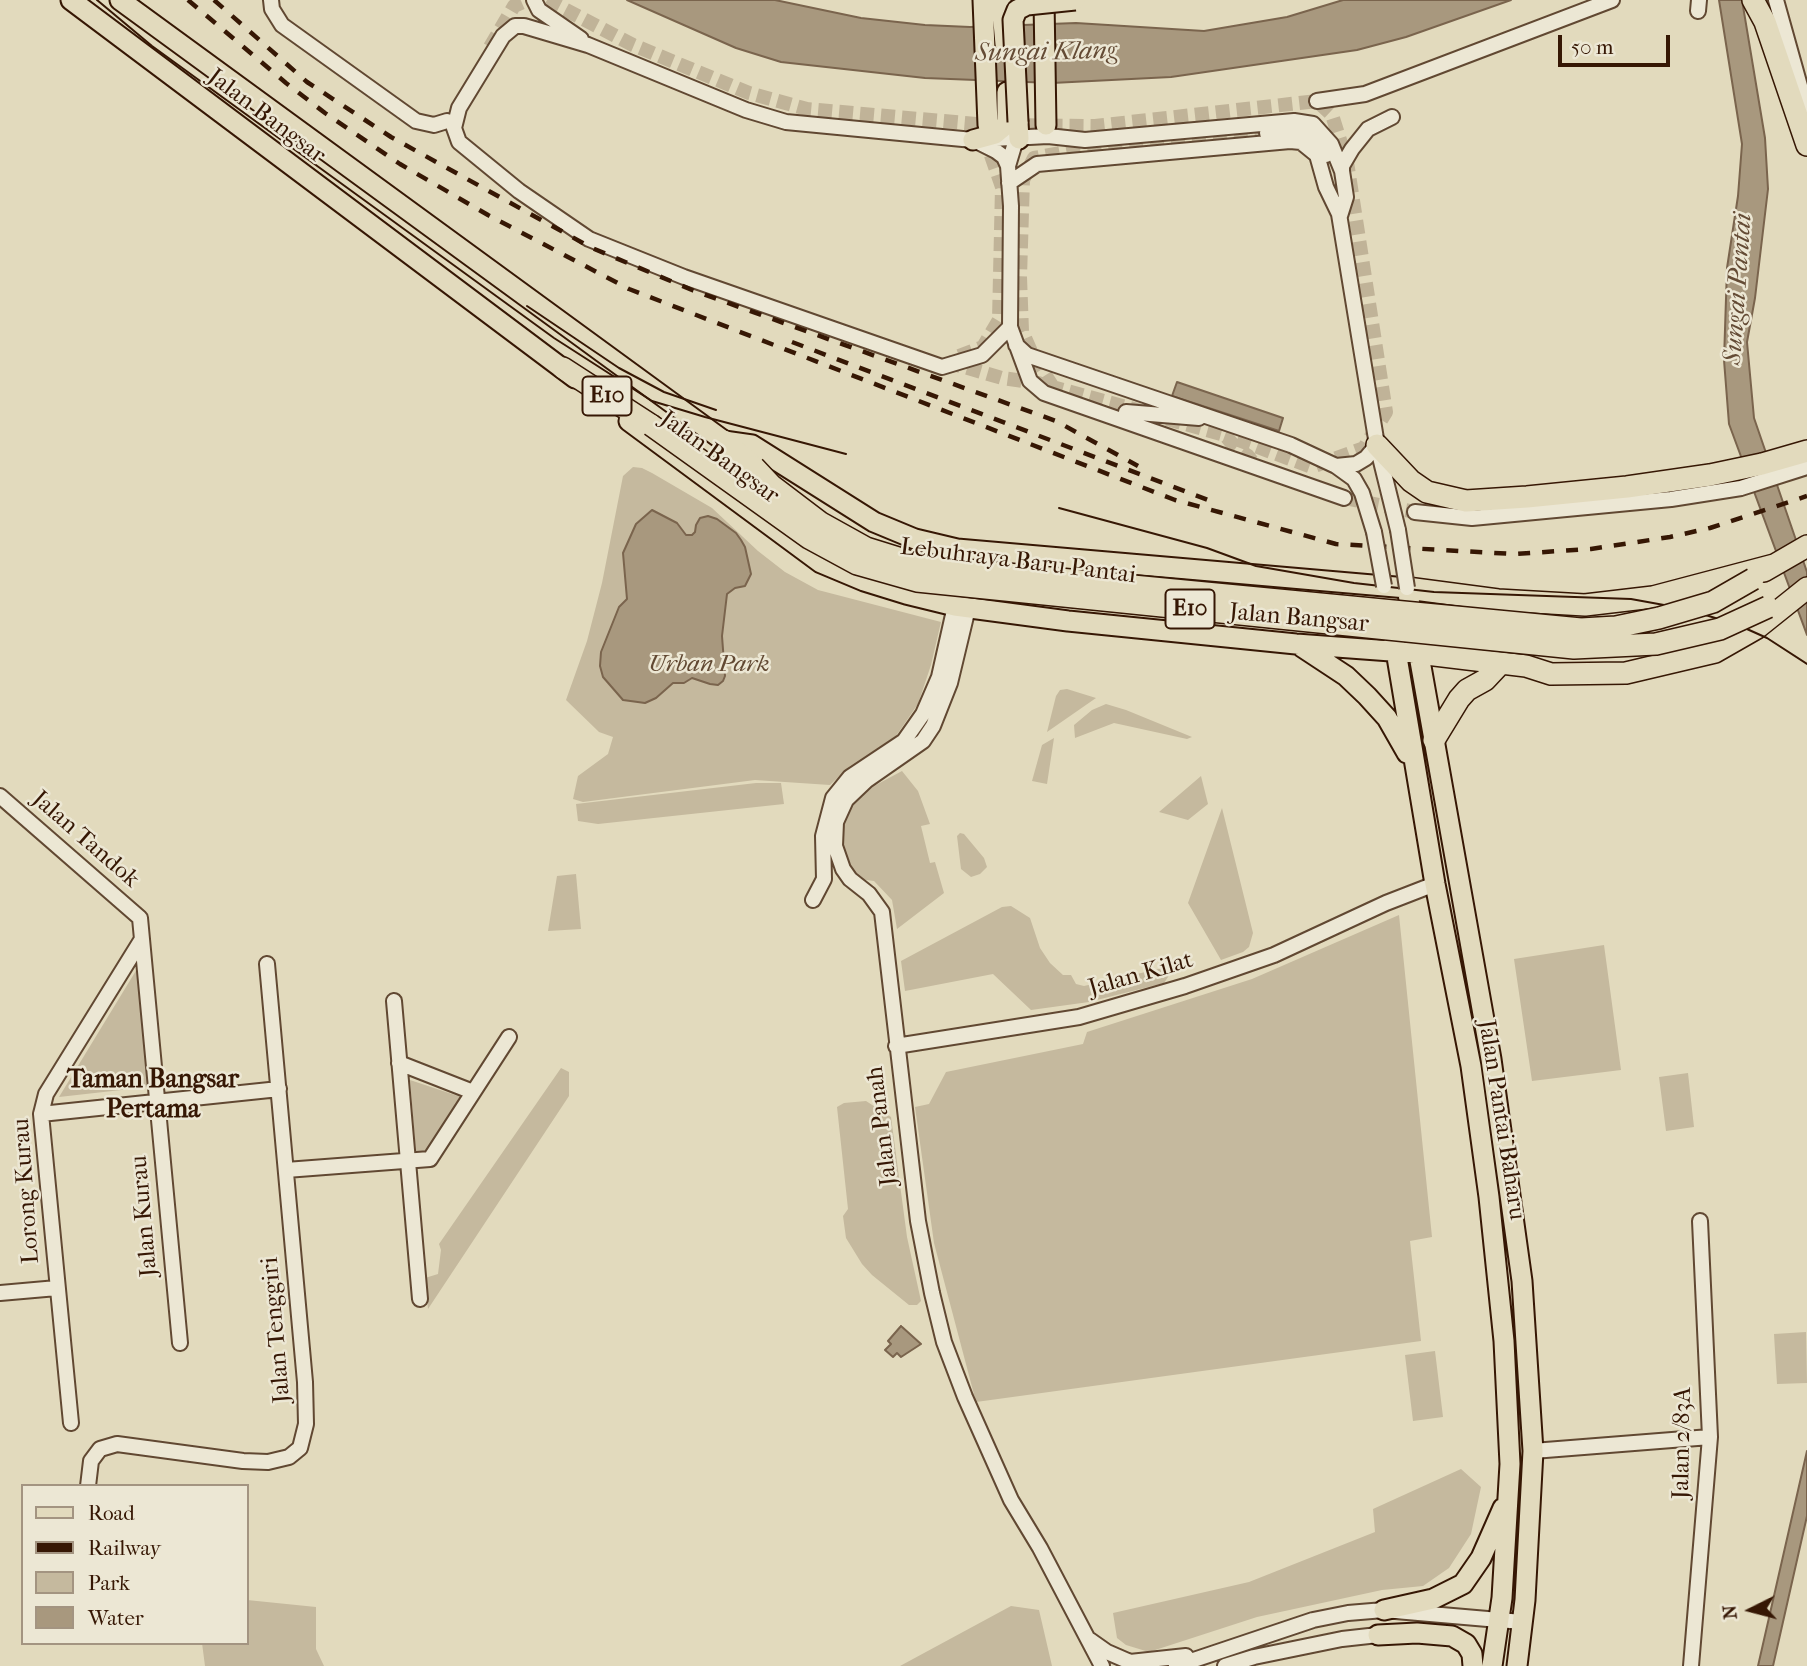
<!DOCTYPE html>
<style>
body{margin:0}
#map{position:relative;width:1807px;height:1666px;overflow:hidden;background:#e2dabd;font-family:"IM FELL French Canon",serif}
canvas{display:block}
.legend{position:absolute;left:21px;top:1484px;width:228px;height:161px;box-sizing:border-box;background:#ece7d4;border:2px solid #a39481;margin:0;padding:9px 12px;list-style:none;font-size:21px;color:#361704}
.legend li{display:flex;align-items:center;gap:14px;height:35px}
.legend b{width:35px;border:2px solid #a39481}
.north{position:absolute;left:1716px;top:1575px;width:70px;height:70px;-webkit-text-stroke:5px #ece7d4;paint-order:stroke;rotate:264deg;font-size:19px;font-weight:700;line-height:28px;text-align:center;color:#361704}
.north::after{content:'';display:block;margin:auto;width:24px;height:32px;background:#361704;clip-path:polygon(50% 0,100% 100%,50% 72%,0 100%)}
.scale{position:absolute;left:1558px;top:35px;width:112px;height:32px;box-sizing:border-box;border:4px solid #361704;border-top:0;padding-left:9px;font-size:21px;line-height:24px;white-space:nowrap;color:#361704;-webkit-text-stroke:5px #ece7d4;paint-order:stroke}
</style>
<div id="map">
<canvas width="1807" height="1666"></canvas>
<ul class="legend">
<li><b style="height:9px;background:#e2dabd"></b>Road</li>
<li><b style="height:9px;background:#361704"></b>Railway</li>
<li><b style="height:19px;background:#c5b99e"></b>Park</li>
<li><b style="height:19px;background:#a8987e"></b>Water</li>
</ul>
<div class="north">N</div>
<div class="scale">50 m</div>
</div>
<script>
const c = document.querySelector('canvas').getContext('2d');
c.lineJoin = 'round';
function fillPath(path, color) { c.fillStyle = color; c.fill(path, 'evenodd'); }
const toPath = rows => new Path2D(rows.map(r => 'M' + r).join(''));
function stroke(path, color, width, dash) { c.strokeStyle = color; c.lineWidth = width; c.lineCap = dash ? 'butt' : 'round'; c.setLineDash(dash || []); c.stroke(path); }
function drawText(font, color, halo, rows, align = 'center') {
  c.font = font + ' "IM FELL French Canon",serif'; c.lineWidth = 5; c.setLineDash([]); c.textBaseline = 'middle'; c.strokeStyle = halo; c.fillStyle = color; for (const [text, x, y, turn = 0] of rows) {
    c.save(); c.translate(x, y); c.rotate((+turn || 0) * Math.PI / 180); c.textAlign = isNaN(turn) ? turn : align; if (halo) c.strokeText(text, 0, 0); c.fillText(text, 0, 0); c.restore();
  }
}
const green = toPath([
 [633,467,642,468,652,473,712,508,758,551,785,572,818,590,941,622,931,665,918,704,896,736,850,766,830,785,755,780,583,802,573,799,578,776,608,754,613,737,599,732,566,700,587,641,602,583,623,476],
 [1067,689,1096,698,1047,732,1056,696,1060,690],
 [1106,704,1126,710,1192,737,1187,739,1114,723,1075,738,1074,725,1092,710],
 [1054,738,1047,784,1032,781,1042,745],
 [902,771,918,791,930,824,921,826,930,863,935,862,944,893,897,929,892,900,874,881,859,879,846,865,841,853,841,833,851,806,874,786],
 [1201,776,1208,804,1188,820,1159,812],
 [756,783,781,783,784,804,598,824,578,821,576,804],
 [1222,808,1253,933,1249,947,1243,952,1221,960,1188,903],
 [960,833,964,834,984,858,987,867,980,874,971,877,961,869,957,836],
 [576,874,581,929,548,931,557,876],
 [1011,906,1030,918,1040,948,1050,963,1063,975,1071,975,1076,984,1084,986,1163,968,1169,973,1168,977,1164,983,1089,1002,1031,1010,993,974,905,991,901,961,1002,907],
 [1399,915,1432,1237,1410,1241,1421,1341,976,1402,934,1243,915,1107,929,1104,946,1072,1083,1044,1087,1032,1252,979],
 [1604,945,1621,1070,1532,1081,1514,959],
 [137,969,148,1087,59,1097],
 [561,1068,569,1072,569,1096,428,1309,425,1278,438,1274,441,1250,439,1244],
 [1688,1073,1694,1127,1666,1131,1659,1077],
 [410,1080,464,1098,424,1154,416,1154],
 [866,1101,891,1117,907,1237,921,1301,917,1305,909,1305,872,1275,862,1264,846,1238,843,1216,848,1209,837,1107,844,1103],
 [1806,1332,1807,1383,1777,1384,1774,1334],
 [1435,1351,1443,1417,1413,1421,1405,1355],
 [1461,1469,1481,1487,1471,1534,1449,1568,1423,1586,1382,1590,1257,1617,1149,1652,1126,1645,1117,1638,1113,1613,1249,1582,1375,1532,1373,1509],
 [247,1600,316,1607,316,1649,324,1666,205,1666,202,1643,247,1643],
 [1011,1606,1039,1610,1052,1666,900,1666]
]);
const water = toPath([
 [627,0,775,0,861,18,925,25,970,27,1076,23,1204,31,1287,17,1343,0,1511,0,1406,37,1357,50,1171,77,1052,83,925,78,781,62,736,48,627,0],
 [1719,0,1742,0,1765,138,1768,189,1755,298,1747,342,1754,418,1807,572,1807,635,1729,424,1724,360,1727,268,1738,196,1742,144,1719,0],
 [1177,382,1283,418,1279,431,1172,396,1177,382],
 [652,510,677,523,686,535,692,535,695,532,696,525,700,518,708,516,717,519,736,533,741,540,745,547,751,574,745,586,735,588,727,594,722,636,725,676,723,681,718,685,710,684,692,678,684,683,673,683,656,698,645,703,623,700,603,677,600,666,601,652,619,607,627,599,623,553,636,524,652,510],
 [901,1326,921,1344,901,1357,897,1353,893,1357,885,1350,891,1344,888,1341,901,1326],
 [1807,1451,1807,1516,1773,1666,1758,1666,1807,1451]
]);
const minorTunnel = toPath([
 [547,0,633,45,749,93,807,109,988,125,1095,126,1317,101,1332,115,1347,162,1386,412,1364,448,1312,467,1225,435],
 [490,47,514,6,528,0],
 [959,356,983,347,999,320,1002,187,986,141],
 [947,362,1002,378,1038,383,1141,411],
 [1053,387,1033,356,1022,331,1020,277,1023,180,1034,158,1071,151,1267,133],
 [1167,419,1225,435,1234,446,1248,456,1256,466],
 [1344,498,1415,512]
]);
const minor = toPath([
 [271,0,272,9,282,25,416,121,434,125,447,121],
 [534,0,539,10,581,39],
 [1776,0,1807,111],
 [1698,11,1699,0],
 [1317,101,1365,94,1612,0],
 [1267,133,1300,134,1311,138,1321,145,1326,155],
 [1019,139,1014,146,1008,166,1011,206,1010,327,1030,381,1044,393,1344,498],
 [978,142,996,151,1004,157,1008,166],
 [1342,171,1342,166,1352,149,1368,129,1392,117],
 [1009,183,1037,164,1290,141,1301,142,1317,155,1326,187,1340,216],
 [1338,208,1377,445,1398,530],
 [1010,327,982,355,942,367,684,277,589,239,519,191,459,142,454,128,459,108,503,36,515,26,524,26,588,45,746,110,786,122,973,140,1048,136,1085,140,1294,121,1313,124,1331,144,1342,171,1346,197,1340,216],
 [1016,345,1027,355,1291,445,1336,466,1354,479,1362,493,1374,532],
 [1126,412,1199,418],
 [1336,466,1356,464,1366,458,1377,445],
 [1415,512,1472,518,1671,499,1741,488,1807,467],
 [968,608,950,683,933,726,923,741,867,780,846,800,836,822,835,846,843,869,850,879,869,894,882,912,918,1221,932,1293,944,1342,965,1397,1011,1500,1040,1548,1102,1666],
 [0,796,140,918,180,1343],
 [813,900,824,879,823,836,833,798,850,777,904,741,923,714,939,677,955,606],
 [394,1001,420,1299],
 [896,1046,1079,1017,1185,986,1274,955,1386,903,1435,884],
 [399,1063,473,1092],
 [41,1114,279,1089],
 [286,1170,430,1159,509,1037],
 [0,1293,57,1288],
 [71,1423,41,1114,46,1094,142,939],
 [1533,1451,1710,1437],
 [88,1486,91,1461,100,1449,117,1444,243,1461,268,1462,289,1457,300,1448,306,1424,305,1382,267,964],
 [1090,1640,1107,1652,1130,1662,1186,1656],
 [1176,1666,1313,1620,1348,1613,1384,1610,1522,1622],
 [1225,1666,1254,1657,1342,1639,1378,1635],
 [1691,1666,1710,1437,1700,1221]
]);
const major = toPath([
 [71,0,575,378],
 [120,0,724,441,752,445,874,522,915,539,957,549,1407,588,1491,1059,1522,1281,1533,1451,1525,1600,1517,1666],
 [983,0,988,125],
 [1001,0,1005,44],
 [1044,0,1046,125],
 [1018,122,1019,139],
 [973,140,995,134,1007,124,1007,92],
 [629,421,821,563,864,581,906,594,955,606,1068,621,1296,644,1418,653],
 [1394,639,1435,884,1471,1066,1489,1197,1504,1341,1510,1464,1502,1598,1492,1666],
 [1302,647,1346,676,1367,696,1387,718,1407,753],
 [1384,1610,1433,1599,1463,1584,1481,1558,1503,1508],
 [1378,1635,1417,1633,1452,1636,1466,1644,1472,1654,1473,1666]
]);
const highway = toPath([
 [1753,0,1765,22,1807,145],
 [563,368,651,425],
 [724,441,754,467],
 [1377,445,1411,481,1427,492,1466,501,1527,497,1627,487,1710,475,1762,464,1807,451],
 [1764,571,1807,546],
 [1407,588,1498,600,1585,605,1653,597,1774,565],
 [1418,653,1526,666,1551,674,1626,673,1715,652,1757,628,1807,588],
 [1434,740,1459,699,1467,690,1485,680,1501,663]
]);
const tram = toPath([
 [97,0,152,46,554,338,652,401,705,417,846,454],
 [527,306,619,368,664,392,716,410],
 [1059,508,1207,548,1256,566,1354,583,1434,592,1631,599,1686,609,1738,625,1767,638,1807,664]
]);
const rail = toPath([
 [188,0,286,83,325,113,400,164,488,215,629,289,1175,500,1336,544,1513,554,1591,549,1670,537,1710,528,1807,496],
 [214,0,307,82,391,137,592,248,692,290,1056,421,1138,466],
 [792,342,1208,500]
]);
const minorBridge = toPath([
 [1398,530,1407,588],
 [1374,532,1384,586]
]);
const majorBridge = toPath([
 [1018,122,1013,20,1017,10,1027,5,1075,0]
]);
const highwayBridge = toPath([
 [651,425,809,538,857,564,917,581,1574,648,1656,644,1720,629,1768,607],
 [754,467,771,485,821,523,866,548,924,566,1581,629,1616,627,1659,618,1713,602,1753,579]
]);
const shields = [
 [607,396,49],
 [1190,609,49]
];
const shieldNames = [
 ["E10",607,396],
 ["E10",1190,609]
];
const streetNames = [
 ["Jalan Bangsar",266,117,37],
 ["Jalan Bangsar",719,458,36],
 ["Lebuhraya Baru Pantai",1018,562,7],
 ["Jalan Bangsar",1299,619,5],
 ["Jalan Tandok",85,840,41],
 ["Jalan Kilat",1141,975,-16],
 ["Jalan Pantai Baharu",1501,1120,81],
 ["Jalan Panah",883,1126,-97],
 ["Lorong Kurau",27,1191,-94],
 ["Jalan Kurau",145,1216,-95],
 ["Jalan Tenggiri",277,1330,-95],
 ["Jalan 2/83A",1683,1443,-89]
];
const parkNames = [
 ["Urban Park",709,665]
];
const waterNames = [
 ["Sungai Klang",1046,53,-1],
 ["Sungai Pantai",1739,289,-86]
];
const neighbourhoodNames = [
 ["Taman Bangsar",153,1081],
 ["Pertama",153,1111]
];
fillPath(green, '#c5b99e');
fillPath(water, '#a8987e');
stroke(water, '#7a644d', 2);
stroke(minorTunnel, '#c0b398', 14, [14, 7]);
stroke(minor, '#614832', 18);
stroke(major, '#361704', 23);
stroke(highway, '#361704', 24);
stroke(minor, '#ece7d4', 14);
stroke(major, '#e2dabd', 19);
stroke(highway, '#e2dabd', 21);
stroke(tram, '#361704', 2);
stroke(rail, '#361704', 4.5, [12, 12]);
stroke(minorBridge, '#614832', 18, []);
stroke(majorBridge, '#361704', 23, []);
stroke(highwayBridge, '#361704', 24, []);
stroke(minorBridge, '#ece7d4', 14);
stroke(majorBridge, '#e2dabd', 19);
stroke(highwayBridge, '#e2dabd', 21);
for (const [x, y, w] of shields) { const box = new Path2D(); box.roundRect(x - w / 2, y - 19.5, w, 39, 5); c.fillStyle = '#ece7d4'; c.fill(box); stroke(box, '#361704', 2); }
drawText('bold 23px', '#361704', null, shieldNames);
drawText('24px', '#361704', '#ece7d4', streetNames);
drawText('italic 24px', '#614832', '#ece7d4', parkNames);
drawText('italic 26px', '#644b35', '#ece7d4', waterNames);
drawText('bold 26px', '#361704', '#ece7d4', neighbourhoodNames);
</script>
